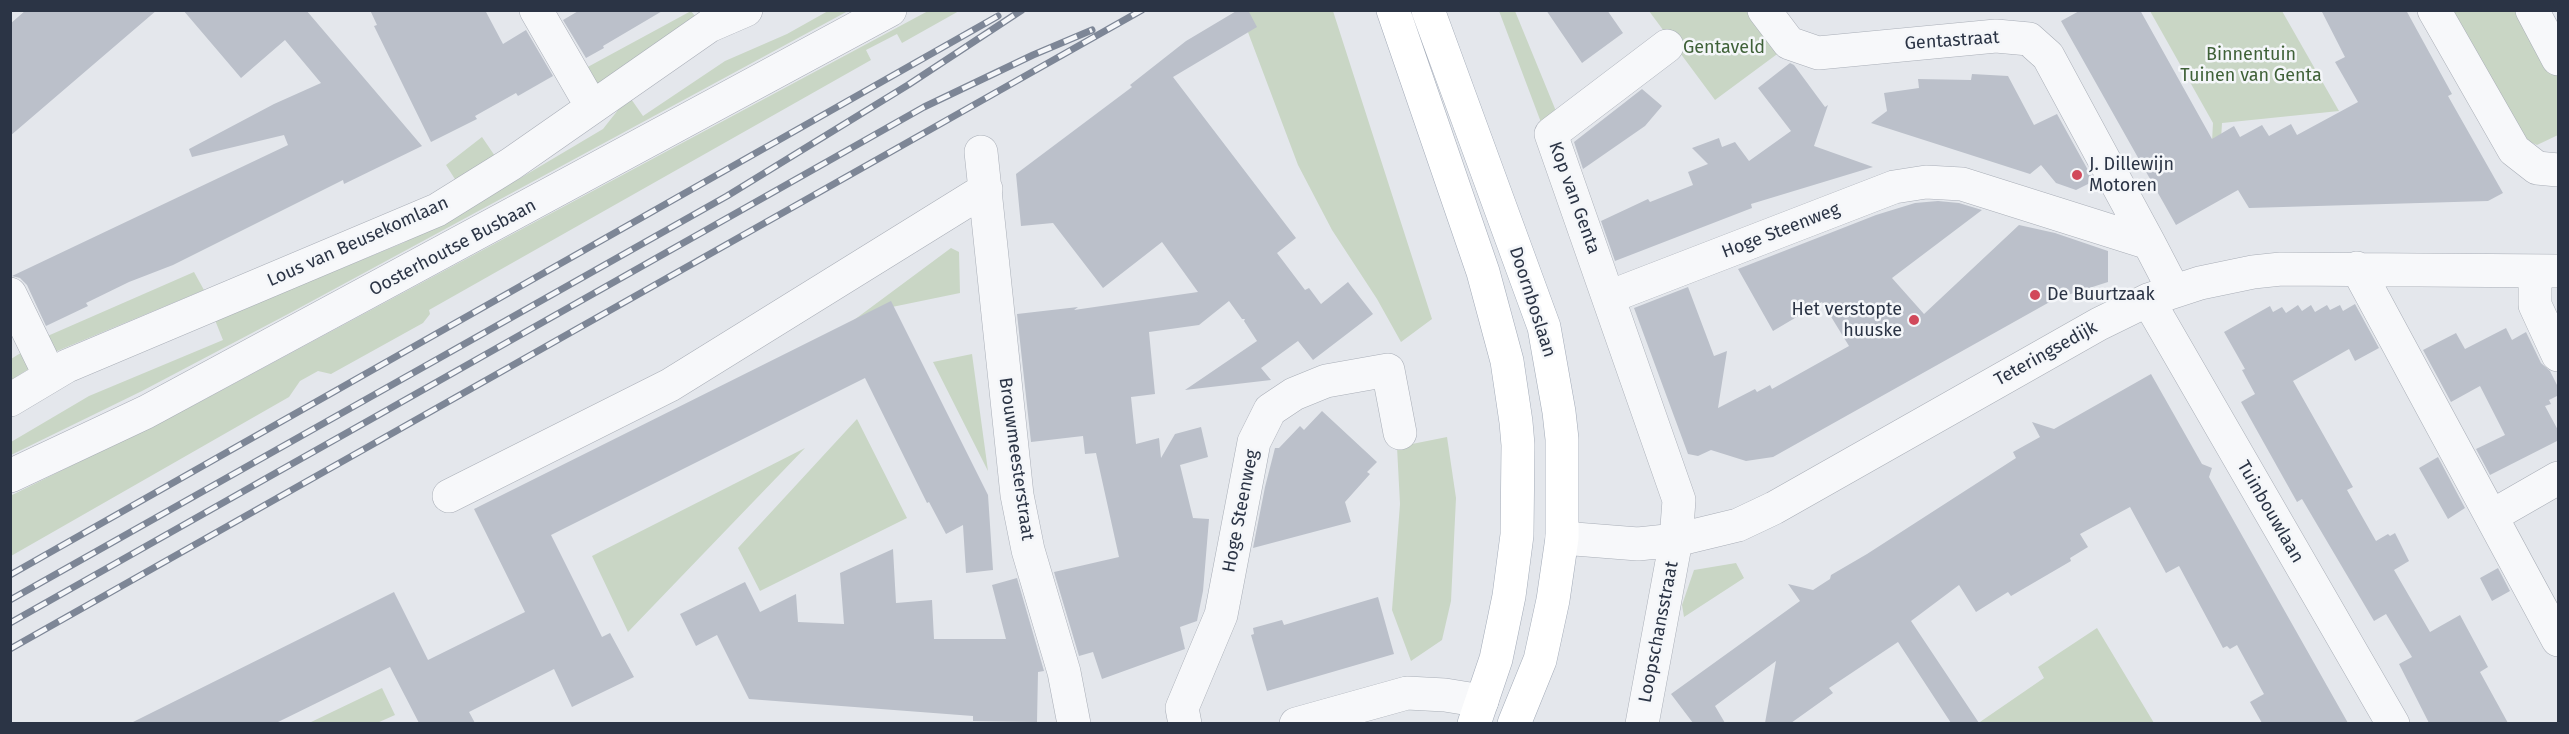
<!DOCTYPE html>
<style>
body{margin:0}
#map{position:relative;width:2569px;height:734px;overflow:hidden;background:#e4e7ec;font-family:"Fira Sans",sans-serif}
canvas{display:block}
.frame{position:absolute;inset:0;border:12px solid #2b3445;pointer-events:none}
</style>
<div id="map">
<canvas width="2569" height="734"></canvas>
<div class="frame"></div>
</div>
<script>
const c = document.querySelector('canvas').getContext('2d');
c.lineJoin = 'round';
function fillPath(path, color) { c.fillStyle = color; c.fill(path, 'evenodd'); }
const toPath = rows => new Path2D(rows.map(r => 'M' + r).join(''));
function stroke(path, color, width, dash) { c.strokeStyle = color; c.lineWidth = width; c.lineCap = dash ? 'butt' : 'round'; c.setLineDash(dash || []); c.stroke(path); }
function drawText(font, color, halo, rows, align = 'center') {
  c.font = font + ' "Fira Sans",sans-serif'; c.lineWidth = 5; c.setLineDash([]); c.textBaseline = 'middle'; c.strokeStyle = halo; c.fillStyle = color; for (const [text, x, y, turn = 0] of rows) {
    c.save(); c.translate(x, y); c.rotate((+turn || 0) * Math.PI / 180); c.textAlign = isNaN(turn) ? turn : align; if (halo) c.strokeText(text, 0, 0); c.fillText(text, 0, 0); c.restore();
  }
}
const green = toPath([
 [691,11,695,16,594,87,584,69],
 [828,11,848,11,290,313,142,391,11,455,11,442,89,396,223,340,215,320,403,243,485,199,603,129,629,96,643,116,725,61,787,34],
 [928,11,959,11,902,43,897,34,866,50,871,60,429,310,430,314,423,323,331,374,318,371,300,381,289,397,11,556,10,496,196,404],
 [1240,11,1333,11,1432,319,1401,342,1377,299,1332,230,1298,165],
 [1499,11,1515,11,1558,116,1542,125],
 [1649,11,1755,11,1784,49,1715,100],
 [2150,11,2282,11,2339,111,2222,123,2220,157,2210,179,2213,123],
 [2446,11,2522,11,2558,75,2558,135,2537,145,2515,135],
 [482,137,497,159,458,184,446,165],
 [951,248,959,252,960,293,892,307,827,340],
 [194,272,204,290,50,354,43,338],
 [27,349,35,365,11,380,11,359],
 [972,354,988,471,933,362],
 [857,419,907,518,760,591,738,548],
 [1447,437,1456,498,1451,601,1442,640,1411,661,1392,610,1400,504,1397,447],
 [805,448,628,632,592,556],
 [1736,563,1744,578,1684,617,1682,605,1694,570],
 [2097,628,2154,723,1977,724,2044,678,2038,667],
 [382,688,395,715,377,723,309,723]
]);
const building = toPath([
 [26,10,157,10,10,136,10,24],
 [183,10,306,10,422,146,344,184,343,180,173,265,129,282,86,303,88,306,46,326,27,285,20,278,12,276,288,145,284,135,192,157,189,149,274,104,321,83,285,40,241,78],
 [370,10,485,10,503,44,526,30,553,76,518,96,516,93,475,116,477,119,431,142,374,26,377,25],
 [580,10,664,10,603,46,604,48,586,58,563,20],
 [1238,10,1248,10,1257,27,1173,77,1296,238,1277,253,1305,290,1309,288,1321,304,1348,282,1373,314,1313,360,1298,341,1261,368,1271,380,1185,390,1257,341,1244,321,1245,319,1242,319,1229,301,1199,325,1149,332,1155,394,1131,397,1136,444,1159,438,1161,458,1175,434,1201,427,1208,457,1180,465,1193,518,1209,519,1203,591,1197,621,1180,627,1185,649,1102,679,1093,652,1079,656,1054,572,1119,557,1096,453,1085,454,1083,436,1031,442,1017,314,1078,307,1074,310,1198,292,1162,242,1103,288,1053,223,1021,226,1016,174,1132,87,1130,85,1186,41],
 [1546,10,1607,10,1623,33,1582,63],
 [2081,10,2140,10,2212,139,2234,126,2240,137,2262,125,2269,136,2291,124,2297,135,2358,102,2335,62,2345,57,2321,10,2406,10,2452,94,2448,96,2503,193,2488,201,2249,208,2238,190,2176,225,2061,21],
 [1790,63,1794,65,1825,107,1828,105,1814,146,1873,167,1751,204,1752,208,1615,261,1601,221,1648,199,1650,202,1693,185,1688,172,1708,164,1692,148,1719,138,1722,147,1735,142,1749,161,1791,131,1758,88],
 [1972,74,2008,76,2034,125,2057,114,2094,181,2076,190,2056,183,2041,165,2030,174,1871,123,1887,111,1884,93,1919,88,1918,79,1971,80],
 [1642,89,1662,106,1645,126,1583,169,1574,142],
 [1938,201,1959,203,1982,210,1892,278,1924,314,2019,225,2055,233,2108,251,2108,282,2055,299,1773,457,1746,461,1711,450,1698,456,1688,454,1634,308,1688,287,1714,356,1727,351,1718,408,1755,389,1757,392,1770,385,1772,389,1849,346,1822,302,1773,331,1738,269,1876,215,1915,203],
 [891,301,988,495,993,570,966,573,963,525,946,534,929,502,927,503,865,378,551,535,602,637,610,633,634,677,572,707,554,669,469,712,475,723,419,723,390,667,276,723,131,723,394,592,428,660,525,612,474,509],
 [2355,304,2379,348,2355,361,2349,349,2293,381,2353,487,2347,490,2376,541,2388,534,2390,536,2395,533,2409,561,2394,570,2430,632,2460,615,2488,667,2480,672,2508,723,2429,723,2399,664,2412,657,2386,614,2374,621,2302,499,2297,502,2241,402,2255,394,2242,370,2245,369,2224,332,2270,306,2273,312,2282,307,2286,313,2298,305,2302,311,2311,305,2315,312,2327,305,2330,310,2340,305,2343,311],
 [2506,328,2512,340,2526,332,2541,363,2550,371,2559,389,2559,395,2549,400,2551,404,2545,406,2559,432,2559,440,2490,475,2476,449,2505,435,2480,386,2451,402,2423,350,2456,333,2465,349],
 [2151,374,2202,464,2212,468,2209,477,2348,723,2262,723,2250,702,2264,694,2237,645,2230,649,2227,646,2223,648,2179,566,2166,573,2130,507,2080,534,2088,547,2070,558,2071,561,2011,596,2008,592,1976,612,1959,585,1911,621,1979,723,1951,723,1898,642,1829,688,1833,693,1791,723,1765,723,1776,661,1715,706,1725,723,1693,723,1671,694,1800,601,1788,584,1813,590,1830,579,1831,575,1867,554,2016,458,2013,452,2040,437,2032,422,2054,429],
 [1322,411,1377,462,1367,472,1370,474,1345,502,1351,522,1253,548,1265,487,1275,448,1279,448,1300,426,1304,430],
 [2438,457,2465,508,2448,519,2419,468],
 [893,549,896,603,932,600,934,639,1006,639,992,585,1017,578,1044,671,1038,672,1037,722,973,721,973,716,749,699,717,635,696,646,680,614,745,582,760,612,796,594,798,622,844,624,840,573],
 [2498,568,2510,591,2492,601,2480,578],
 [1378,597,1394,654,1267,691,1251,635,1254,634,1253,628,1282,620,1284,625]
]);
const minor = toPath([
 [536,10,592,107],
 [1764,10,1789,43,1818,53,1996,36,2029,39,2048,56,2149,243],
 [2434,10,2514,150,2537,168,2558,170],
 [2532,10,2558,59],
 [981,152,1017,495,1028,550,1064,672,1074,724],
 [2357,268,2558,640],
 [2535,271,2535,305,2558,355],
 [10,294,50,376],
 [1609,297,1894,187,1926,182,1962,184,2149,243,2174,291],
 [2148,300,2393,724],
 [10,400,67,366,437,210,511,164,709,26,746,10],
 [10,476,146,412,890,10],
 [449,496,670,385,986,189],
 [2504,509,2558,478],
 [1562,538,1638,544,1676,540,1738,525,1774,508,2099,324,2148,300,2200,283,2253,272,2281,269,2558,271],
 [1185,724,1182,708,1221,615,1254,442,1270,410,1294,394,1326,381,1388,370,1400,433],
 [1296,724,1407,693,1445,695,1482,701],
 [1642,724,1676,540,1679,500,1551,134,1667,46]
]);
const major = toPath([
 [1393,10,1483,272,1507,361,1516,422,1518,445,1517,535,1509,596,1496,659,1474,724],
 [1428,10,1544,327,1559,412,1562,439,1562,538,1553,600,1540,660,1514,724]
]);
const rail = toPath([
 [10,575,998,16],
 [10,600,727,196,908,85,1022,10],
 [10,623,924,107,1033,55,1092,30],
 [10,649,1142,10]
]);
const markers = [
 [2077,175,6,"#d1495b"],
 [2035,295,6,"#d1495b"],
 [1914,320,6,"#d1495b"]
];
const streetNames = [
 ["Gentastraat",1952,41,-4],
 ["Kop van Genta",1574,198,70],
 ["Hoge Steenweg",1781,231,-21],
 ["Lous van Beusekomlaan",358,242,-24],
 ["Oosterhoutse Busbaan",453,248,-28],
 ["Doornboslaan",1532,302,72],
 ["Teteringsedijk",2046,354,-29],
 ["Brouwmeesterstraat",1016,459,82],
 ["Hoge Steenweg",1241,511,-79],
 ["Tuinbouwlaan",2270,512,60],
 ["Loopschansstraat",1659,632,-79]
];
const parkNames = [
 ["Gentaveld",1724,48],
 ["Binnentuin",2251,55],
 ["Tuinen van Genta",2251,76]
];
const poiNames = [
 ["J. Dillewijn",2089,165],
 ["Motoren",2089,186],
 ["De Buurtzaak",2047,295],
 ["Het verstopte",1902,310,"right"],
 ["huuske",1902,331,"right"]
];
fillPath(green, '#c9d6c5');
fillPath(building, '#bbc0ca');
stroke(minor, '#a9aeb7', 34);
stroke(major, '#a3abb8', 34);
stroke(minor, '#f7f8fa', 33);
stroke(major, '#fff', 33);
stroke(rail, '#7d8696', 7);
stroke(rail, '#f4f6f9', 4.5, [14]);
for (const [x, y, r, color] of markers) { const dot = new Path2D(); dot.arc(x, y, r, 0, 2 * Math.PI); c.fillStyle = color; c.fill(dot); stroke(dot, '#f4f6f9', 2); }
drawText('18px', '#2b3445', '#f4f6f9', streetNames);
drawText('18px', '#3f6138', '#f4f6f9', parkNames);
drawText('18px', '#2b3445', '#f4f6f9', poiNames, 'left');
</script>
